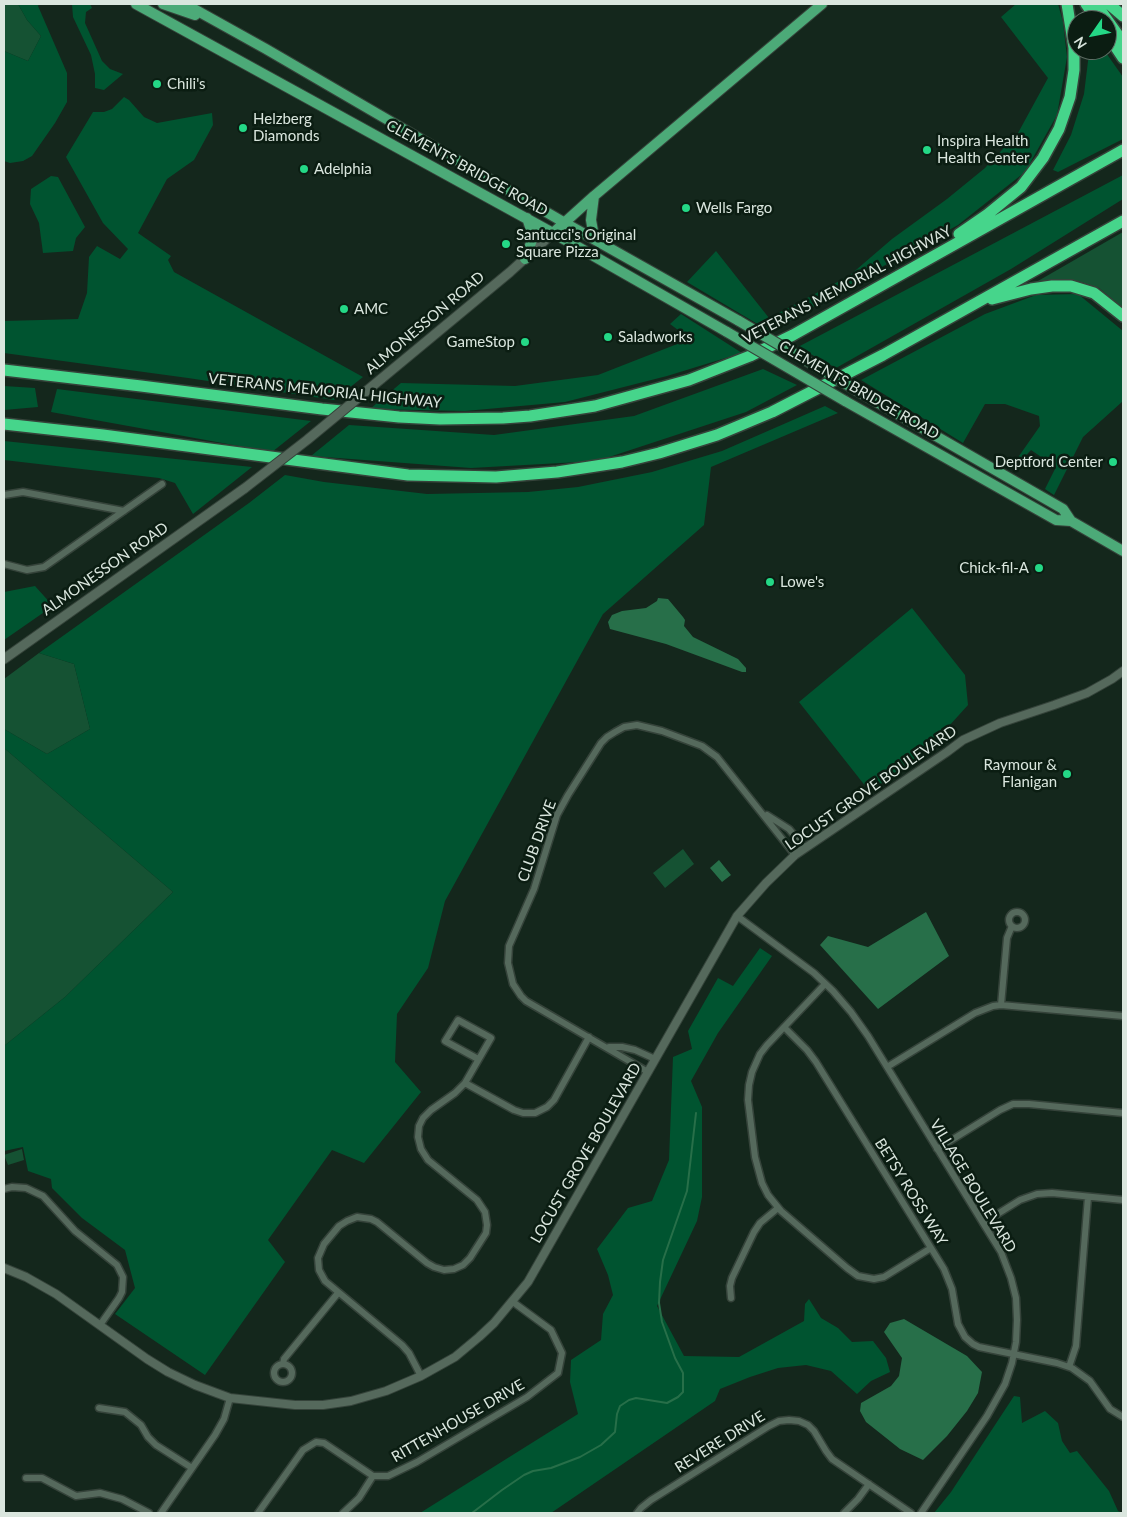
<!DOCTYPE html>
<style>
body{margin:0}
#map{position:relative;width:1127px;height:1517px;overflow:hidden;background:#14271c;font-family:Lato,sans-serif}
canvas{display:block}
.frame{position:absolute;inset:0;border:5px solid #dae6de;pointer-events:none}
.north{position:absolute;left:1067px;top:10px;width:50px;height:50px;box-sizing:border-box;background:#0b1d12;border:1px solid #5e6d64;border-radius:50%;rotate:237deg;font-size:14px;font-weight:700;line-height:20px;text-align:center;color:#dae6de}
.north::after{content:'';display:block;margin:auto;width:18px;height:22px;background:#24d886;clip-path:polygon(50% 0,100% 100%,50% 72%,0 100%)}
</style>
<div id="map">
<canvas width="1127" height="1517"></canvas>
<div class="frame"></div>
<div class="north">N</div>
</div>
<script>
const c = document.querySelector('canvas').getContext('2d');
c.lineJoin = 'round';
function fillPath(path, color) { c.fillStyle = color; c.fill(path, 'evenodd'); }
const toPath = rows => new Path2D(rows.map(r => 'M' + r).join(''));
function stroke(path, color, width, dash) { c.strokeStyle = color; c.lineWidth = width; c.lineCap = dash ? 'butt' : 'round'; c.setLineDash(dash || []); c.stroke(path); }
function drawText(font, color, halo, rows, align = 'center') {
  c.font = font + ' Lato,sans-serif'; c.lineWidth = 5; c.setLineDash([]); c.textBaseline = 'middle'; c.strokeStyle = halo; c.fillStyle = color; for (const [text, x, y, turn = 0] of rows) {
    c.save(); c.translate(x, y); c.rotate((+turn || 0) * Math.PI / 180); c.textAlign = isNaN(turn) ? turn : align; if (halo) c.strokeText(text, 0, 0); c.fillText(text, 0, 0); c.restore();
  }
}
const green = toPath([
 [4,4,18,4,27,20,41,36,28,61,4,51],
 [1123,232,1123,308,1099,288,1081,282,1066,280,1038,281],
 [39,653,74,664,90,729,47,754,4,729,4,679],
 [4,748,173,892,65,997,4,1046],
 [683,849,694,864,665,888,653,873],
 [22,1149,24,1160,8,1165,4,1155]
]);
const forest = toPath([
 [18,4,39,4,38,6,67,73,67,102,55,123,32,156,23,161,10,163,4,161,4,51,28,61,41,36,27,20],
 [72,4,90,4,92,8,86,12,85,23,102,61,110,69,123,74,104,90,95,88,95,74,91,55,73,17],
 [1016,4,1058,4,1063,22,1067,57,1057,115,1025,172,958,225,856,281,771,332,687,282,716,251,769,318,849,276,892,239,947,199,985,168,1018,133,1048,78,1001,17],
 [1096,50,1104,50,1123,77,1123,139,1058,172,1053,170,1071,135,1084,94,1089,53],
 [124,97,129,100,144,117,157,123,212,113,213,125,194,160,167,179,138,233,171,256,168,260,174,272,363,377,334,400,188,378,4,353,4,321,78,319,87,293,89,257,97,246,120,259,128,249,103,223,66,157,93,112,104,112,112,109],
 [1123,175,1123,199,1011,269,836,368,798,347],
 [51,176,58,177,85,227,76,238,73,251,43,253,39,223,30,204,31,189],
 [1078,294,1123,331,1123,401,1083,437,1054,495,1045,489,1056,467,1031,450,1015,467,1012,466,1040,426,1039,416,1005,404,985,404,963,443,861,380,985,314,1036,295],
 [681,314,742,353,667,376,565,402,465,411,370,409,401,383,515,386,598,375,690,339,670,324],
 [763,369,797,385,746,412,597,461,471,468,311,456,349,425,494,435,634,416],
 [4,386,35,388,38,407,4,410],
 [57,389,311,421,272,452,51,412],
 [825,406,838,413,711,467,704,525,603,614,445,901,428,968,397,1014,395,1062,421,1092,364,1163,332,1150,268,1240,285,1262,205,1375,115,1314,135,1288,125,1250,82,1218,52,1188,51,1179,28,1171,23,1147,4,1151,4,1046,65,997,173,892,4,748,4,729,47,754,90,729,74,664,39,653,249,503,285,475,324,482,427,494,528,492,578,487,652,472,722,451],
 [4,441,252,467,193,514,175,483,159,478,4,460],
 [35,586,53,606,4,640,4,592],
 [912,608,965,675,968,705,930,747,870,792,799,702],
 [760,948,772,956,718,1033,691,1081,702,1107,702,1197,697,1221,657,1306,684,1356,739,1357,804,1321,805,1304,809,1299,821,1318,838,1328,852,1342,873,1341,886,1358,890,1372,871,1381,857,1394,831,1371,806,1365,778,1368,750,1377,720,1389,715,1401,551,1513,420,1513,578,1414,570,1382,571,1360,601,1340,603,1314,613,1295,608,1275,597,1249,628,1208,652,1201,669,1160,673,1057,692,1049,688,1031,718,978,733,986],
 [1014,1396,1020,1397,1022,1423,1045,1411,1058,1423,1062,1441,1070,1453,1077,1451,1109,1491,1118,1511,1123,1513,934,1513,951,1492]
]);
const water = toPath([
 [658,598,668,599,683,617,685,620,684,626,693,637,738,659,746,668,746,672,742,672,666,644,610,629,608,622,612,615,622,611,646,608,657,601],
 [719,860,731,875,722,882,710,868],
 [926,912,949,956,878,1009,820,945,828,936,868,947],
 [904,1319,967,1356,982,1372,978,1393,967,1411,947,1436,923,1460,900,1449,866,1422,860,1411,861,1403,891,1386,899,1376,902,1358,884,1332,890,1323]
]);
const stream = toPath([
 [472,1513,502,1490,524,1475,533,1471,551,1468,580,1457,601,1445,615,1432,617,1414,620,1406,629,1400,636,1398,667,1403,678,1397,683,1392,683,1373,675,1358,662,1322,659,1303,660,1282,663,1260,687,1191,696,1113]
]);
const minor = toPath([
 [4,495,23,492,124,511],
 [4,564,27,570,44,567,162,484],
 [767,815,789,829,805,848],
 '1009 920a8 8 0 1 1 16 0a8 8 0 1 1-16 0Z',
 [737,916,814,973,833,991,851,1012,868,1036,983,1223,1001,1252,1011,1278,1016,1298,1017,1320,1016,1342,1012,1363,1005,1384,987,1416,921,1513],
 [825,984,767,1045,760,1054,752,1072,749,1085,748,1100,755,1157,762,1183,768,1195,781,1211,847,1268,858,1276,874,1279,884,1277,931,1248],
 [1001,1005,1007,938,1012,926],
 [784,1027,807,1050,816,1062,944,1269,952,1289,958,1324,965,1337,973,1344,979,1347,1057,1363,1072,1368,1090,1381,1110,1409,1123,1417],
 [609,1047,622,1047,635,1050,655,1059],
 [887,1067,975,1013,993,1006,1001,1005,1123,1016],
 [648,1072,526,1001,521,996,513,984,508,963,509,946,534,889,557,815,568,795,601,743,607,737,615,732,624,727,637,725,662,731,702,746,717,757,795,855],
 [465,1083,514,1110,523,1113,535,1113,547,1107,554,1100,589,1037],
 [937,1149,1000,1110,1013,1104,1029,1104,1123,1113],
 [4,1189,12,1187,26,1188,43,1196,75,1231,117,1265,123,1277,122,1292,119,1298,100,1325],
 [983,1223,1020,1200,1037,1194,1052,1193,1123,1200],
 [731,1298,730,1286,732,1278,754,1232,760,1223,778,1208],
 '274 1373a9 9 0 1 1 18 0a9 9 0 1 1-18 0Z',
 [283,1364,284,1359,338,1293],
 [1069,1367,1076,1346,1088,1197],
 [421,1376,409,1353,402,1345,325,1281,319,1270,318,1258,324,1244,339,1226,347,1221,357,1217,371,1219,377,1222,427,1263,434,1267,444,1270,454,1269,463,1265,470,1258,486,1233,487,1225,485,1212,477,1200,428,1160,421,1149,418,1137,419,1126,423,1118,431,1110,455,1093,465,1083,491,1038,458,1020,445,1041,478,1059],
 [99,1408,125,1412,141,1425,148,1437,156,1445,192,1468],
 [26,1478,42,1478,76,1496,100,1493,122,1499,149,1513],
 [161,1513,215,1435,224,1419,230,1398],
 [258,1513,303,1450,316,1442,324,1443,373,1476,388,1476,417,1462,527,1397,558,1373,562,1353,551,1330,513,1302],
 [343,1513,359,1498,373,1476],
 [637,1513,641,1508,651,1500,769,1426,779,1421,789,1420,799,1421,808,1425,814,1431,826,1451,832,1459,911,1513],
 [844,1513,858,1499,869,1484]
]);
const tertiary = toPath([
 [4,1268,26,1277,56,1294,147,1359,168,1372,195,1385,230,1398,295,1405,323,1405,351,1401,386,1391,421,1376,455,1357,479,1337,494,1323,528,1282,737,916,766,883,795,855,947,752,963,740,1000,723,1054,705,1087,693,1112,679,1123,671]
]);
const secondary = toPath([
 [381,379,510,272,553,233],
 [4,659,245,488]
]);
const primary = toPath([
 [136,4,571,243,727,332],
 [163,4,195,15],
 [185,4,266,49,565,223,739,321],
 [594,196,591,220,593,231,600,242],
 [553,233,594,196,822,4],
 [525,259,532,240,531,230,527,218],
 [861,393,1063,509,1071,521],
 [845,401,1056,520,1071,521,1123,551]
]);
const motorway = toPath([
 [1086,4,1097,20],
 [1096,4,1123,42],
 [1109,4,1123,16],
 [1107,34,1123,58],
 [959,234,988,214,1021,187,1043,158,1059,129,1070,97,1074,70,1074,48,1067,4],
 [992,299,1031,289,1052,286,1071,286,1094,293,1123,316],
 [4,370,141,386,322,409,399,417,440,419,503,418,530,416,595,406,689,380,750,356,793,335,1123,150],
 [4,424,103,435,408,475,496,477,557,472,622,462,659,453,717,435,772,412,883,355,1123,221]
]);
const secondaryBridge = toPath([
 [245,488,307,440,381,379]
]);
const primaryBridge = toPath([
 [739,321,861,393],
 [727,332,845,401]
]);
const markers = [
 [157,84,5,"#24d886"],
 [243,128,5,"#24d886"],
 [927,150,5,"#24d886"],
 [304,169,5,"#24d886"],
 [686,208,5,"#24d886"],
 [506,244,5,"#24d886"],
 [344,309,5,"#24d886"],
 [608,337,5,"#24d886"],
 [525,342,5,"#24d886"],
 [1113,462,5,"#24d886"],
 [1039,568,5,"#24d886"],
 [770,582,5,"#24d886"],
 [1067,774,5,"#24d886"]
];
const poiNames = [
 ["Chili's",167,84],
 ["Helzberg",253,119],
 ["Diamonds",253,136],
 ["Inspira Health",937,141],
 ["Health Center",937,158],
 ["Adelphia",314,169],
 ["Wells Fargo",696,208],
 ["Santucci's Original",516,235],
 ["Square Pizza",516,252],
 ["AMC",354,309],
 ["Saladworks",618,337],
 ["GameStop",515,342,"right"],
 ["Deptford Center",1103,462,"right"],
 ["Chick-fil-A",1029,568,"right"],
 ["Lowe's",780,582],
 ["Raymour &",1057,765,"right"],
 ["Flanigan",1057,782,"right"]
];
const streetNames = [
 ["CLEMENTS BRIDGE ROAD",467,168,29],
 ["VETERANS MEMORIAL HIGHWAY",847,285,-28],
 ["ALMONESSON ROAD",425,323,-40],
 ["CLEMENTS BRIDGE ROAD",859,390,30],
 ["VETERANS MEMORIAL HIGHWAY",325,391,6],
 ["ALMONESSON ROAD",105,569,-35],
 ["LOCUST GROVE BOULEVARD",871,788,-35],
 ["CLUB DRIVE",537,841,-70],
 ["LOCUST GROVE BOULEVARD",586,1153,-60],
 ["VILLAGE BOULEVARD",973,1186,59],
 ["BETSY ROSS WAY",911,1192,58],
 ["RITTENHOUSE DRIVE",458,1421,-30],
 ["REVERE DRIVE",720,1442,-32]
];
fillPath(green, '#155233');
fillPath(forest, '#005430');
fillPath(water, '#276f49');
stroke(stream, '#276f49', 2);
stroke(minor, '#35433a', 9);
stroke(tertiary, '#35433a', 10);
stroke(secondary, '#35433a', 11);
stroke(primary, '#35433a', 12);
stroke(motorway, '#35433a', 14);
stroke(minor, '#55695c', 6);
stroke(tertiary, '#55695c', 8);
stroke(secondary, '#55695c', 9);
stroke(primary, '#4caa78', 10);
stroke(motorway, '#46d58b', 11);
stroke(secondaryBridge, '#35433a', 11, []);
stroke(primaryBridge, '#35433a', 12, []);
stroke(secondaryBridge, '#55695c', 9);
stroke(primaryBridge, '#4caa78', 10);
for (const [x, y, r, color] of markers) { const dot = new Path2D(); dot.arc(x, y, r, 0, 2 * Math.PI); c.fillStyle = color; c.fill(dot); stroke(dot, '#0b1d12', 2); }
drawText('15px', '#dae6de', '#0b1d12', poiNames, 'left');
drawText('15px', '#dae6de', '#0b1d12', streetNames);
</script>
